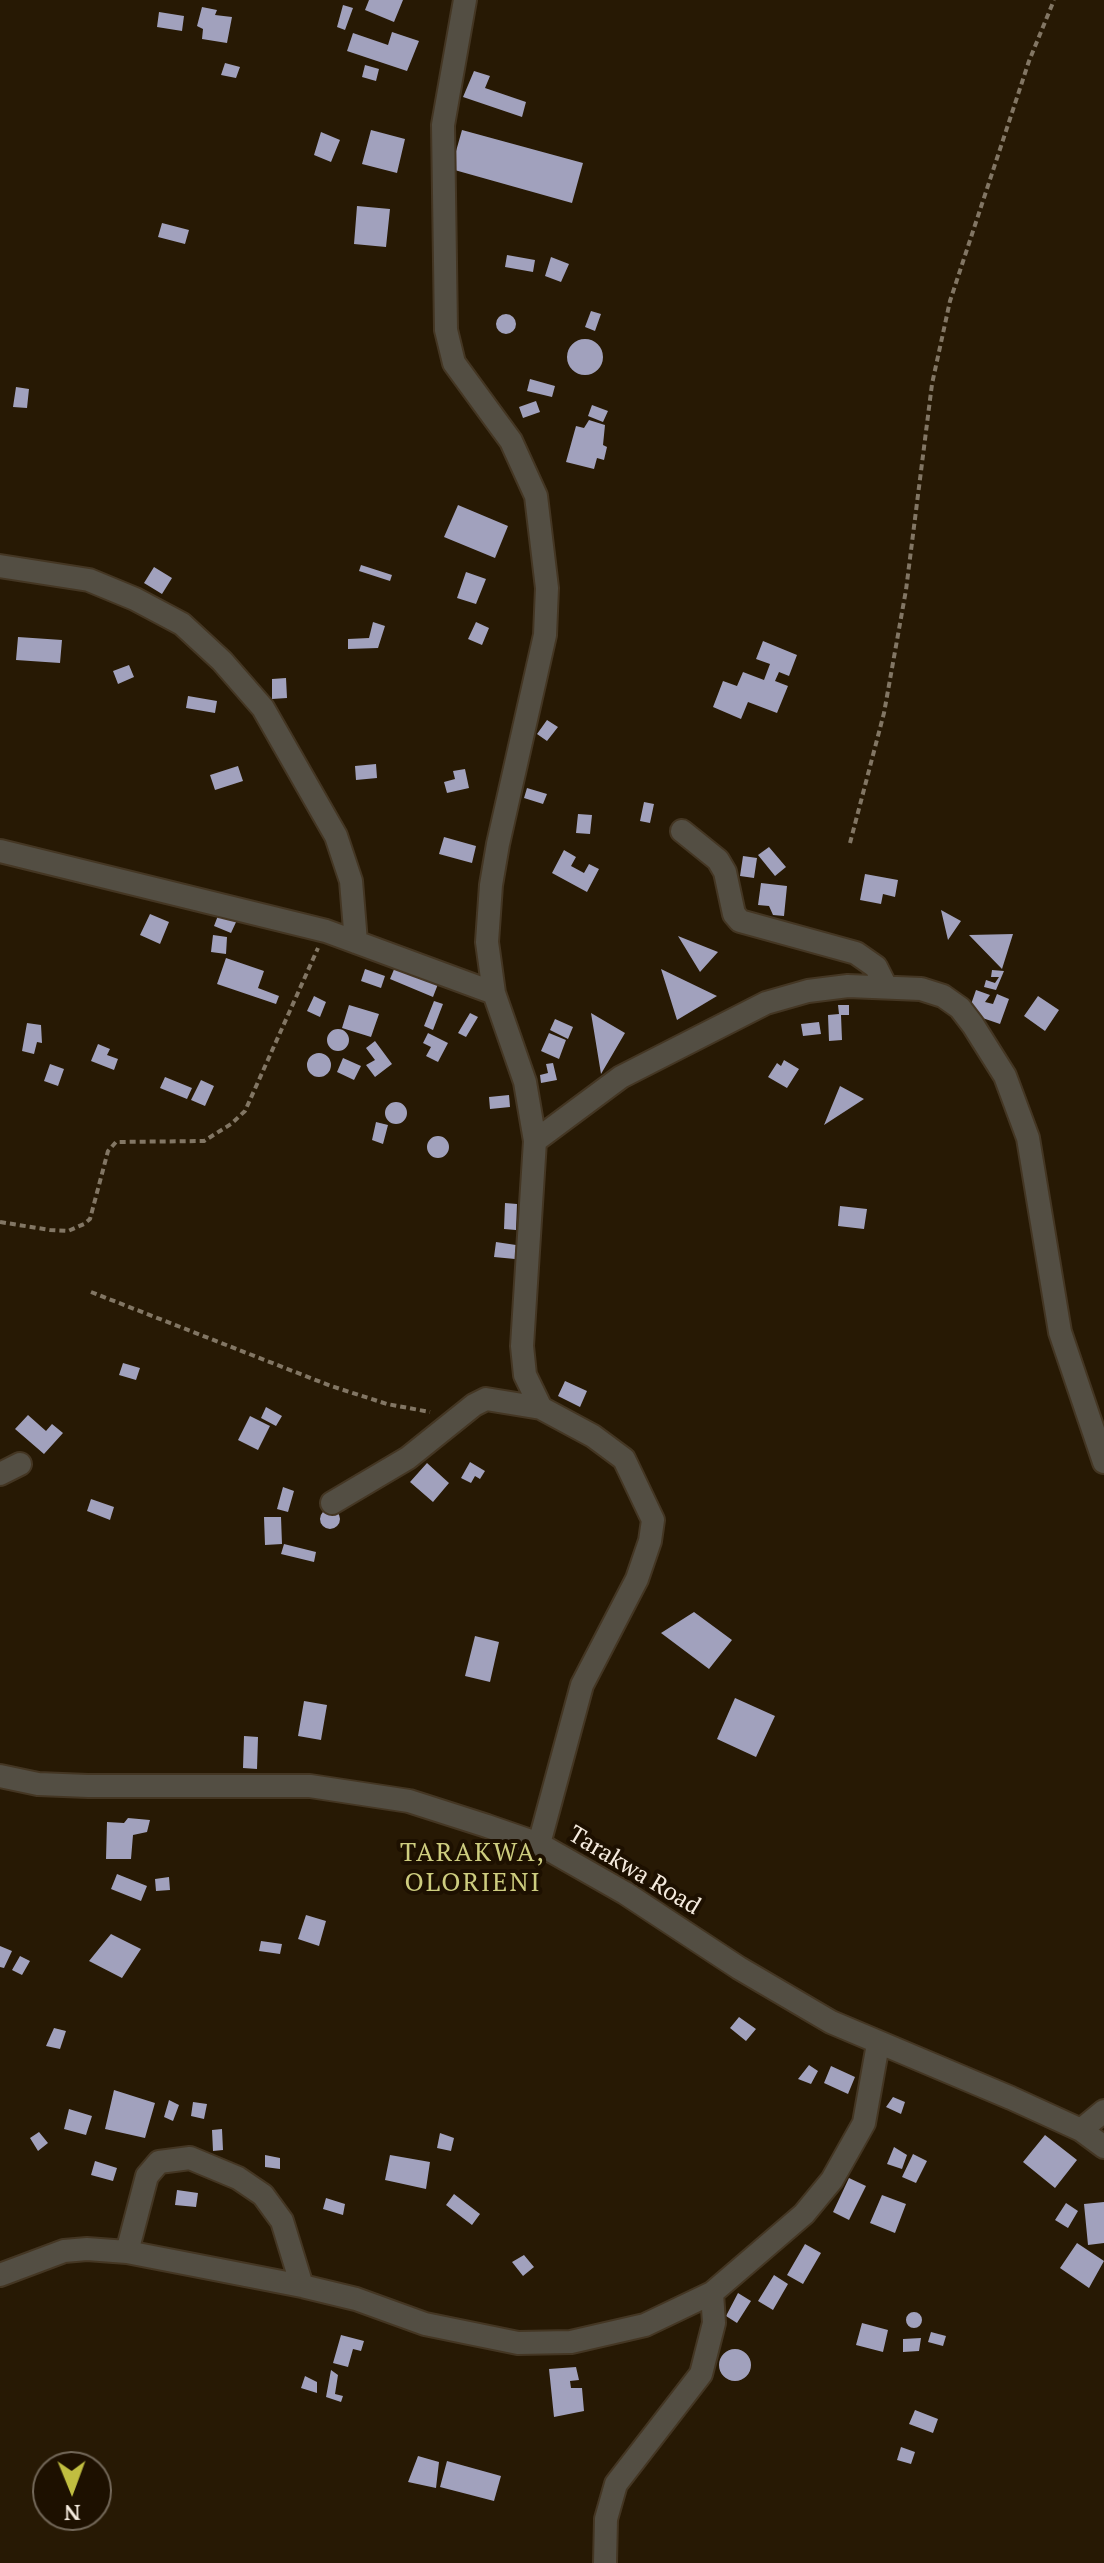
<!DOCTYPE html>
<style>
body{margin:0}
#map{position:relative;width:1104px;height:2563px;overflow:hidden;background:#271904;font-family:"PT Serif",serif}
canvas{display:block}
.north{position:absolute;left:32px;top:2451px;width:80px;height:80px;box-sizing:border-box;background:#1d1000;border:2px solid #736859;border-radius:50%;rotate:179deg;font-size:22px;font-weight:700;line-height:32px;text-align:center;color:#f5ebde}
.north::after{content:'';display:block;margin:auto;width:28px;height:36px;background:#c1be40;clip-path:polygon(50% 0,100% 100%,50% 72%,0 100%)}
</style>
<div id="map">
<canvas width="1104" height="2563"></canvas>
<div class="north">N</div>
</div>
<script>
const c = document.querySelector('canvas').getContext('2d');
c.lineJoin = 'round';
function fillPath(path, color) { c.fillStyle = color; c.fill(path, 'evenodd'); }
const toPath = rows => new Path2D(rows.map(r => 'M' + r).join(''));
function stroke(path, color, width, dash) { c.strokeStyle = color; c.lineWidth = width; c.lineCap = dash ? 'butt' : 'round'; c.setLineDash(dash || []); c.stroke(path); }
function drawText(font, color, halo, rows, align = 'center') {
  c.font = font + ' "PT Serif",serif'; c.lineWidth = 8; c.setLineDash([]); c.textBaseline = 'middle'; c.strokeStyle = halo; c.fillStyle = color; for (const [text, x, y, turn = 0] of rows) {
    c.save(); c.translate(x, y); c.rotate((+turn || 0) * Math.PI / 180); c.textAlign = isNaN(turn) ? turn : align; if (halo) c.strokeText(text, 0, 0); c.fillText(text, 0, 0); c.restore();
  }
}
const building = toPath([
 [369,0,403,0,394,22,365,10],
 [343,5,353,8,345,30,337,27],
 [202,7,217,10,215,15,232,17,227,43,202,39,203,29,197,26],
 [159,12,184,16,182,31,157,27],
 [392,32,419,41,407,71,347,51,353,33,388,45],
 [225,63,240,67,236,78,221,75],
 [365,65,379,69,376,81,362,77],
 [474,71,490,76,485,88,526,102,522,117,463,97],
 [371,130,405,139,397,173,362,164],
 [462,130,583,163,572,203,451,169],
 [321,132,340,140,331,162,314,155],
 [357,206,390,209,386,247,354,244],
 [162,223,189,230,185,244,158,237],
 [507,255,535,260,533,272,505,267],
 [551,257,569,264,561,282,545,276],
 [591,311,601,314,595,331,585,327],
 '496 324a10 10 0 1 1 20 0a10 10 0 1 1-20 0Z',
 '567 357a18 18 0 1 1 36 0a18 18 0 1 1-36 0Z',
 [530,379,555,386,552,397,527,391],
 [16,387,29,389,27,408,13,407],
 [536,401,540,412,523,418,519,407],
 [592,405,608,411,603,422,588,416],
 [589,420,605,425,603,445,607,447,604,460,597,458,594,469,566,462,576,426,584,428],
 [458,505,508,526,495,558,444,537],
 [361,565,392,575,390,581,359,571],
 [154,567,172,578,162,594,144,583],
 [466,572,486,579,476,604,457,598],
 [373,622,385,626,378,648,348,649,348,639,369,638],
 [476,622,489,628,482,645,468,639],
 [18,637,62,640,60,663,16,660],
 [763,641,797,655,789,676,779,672,775,681,788,686,777,713,748,702,741,719,713,707,723,681,737,686,743,672,764,680,770,664,756,659],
 [129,665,134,677,118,684,113,671],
 [286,678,287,698,272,699,272,679],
 [188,696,217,701,215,713,186,708],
 [547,720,558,727,547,741,537,734],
 [376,764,377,778,356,780,355,766],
 [238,766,243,781,215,790,210,775],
 [465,769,469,788,447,793,444,782,455,779,453,771],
 [527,788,547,794,543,804,524,798],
 [644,802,654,804,650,823,640,821],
 [578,814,592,815,590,834,576,833],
 [444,837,476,846,472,863,439,854],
 [769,847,786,867,775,876,758,855],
 [564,850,576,857,571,866,584,873,589,864,599,869,587,892,552,873],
 [743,856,757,858,754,878,740,876],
 [865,874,898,880,895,897,883,894,881,904,860,900],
 [761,883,787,886,784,916,773,915,769,906,758,905],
 [941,910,961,921,948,940],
 [219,913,237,920,231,933,214,926],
 [150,914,169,922,160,944,140,935],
 [1013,934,1002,969,969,935],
 [213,935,227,937,226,954,211,952],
 [678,936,718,952,700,972],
 [226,958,264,971,258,988,279,996,276,1004,217,984],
 [395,967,438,984,433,997,390,979],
 [365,969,385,976,381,988,361,981],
 [661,969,717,996,677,1020],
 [992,970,1004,971,996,990,984,987,986,980,995,983,999,977,991,977],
 [976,990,990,995,985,1002,993,1004,997,994,1009,999,1000,1024,968,1013],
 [314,996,326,1002,320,1017,307,1011],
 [1038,996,1059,1010,1045,1031,1024,1016],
 [434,1001,443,1004,433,1030,424,1026],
 [349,1005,379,1014,371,1037,342,1028],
 [838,1005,849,1005,849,1015,841,1015,842,1040,829,1041,828,1015,839,1014],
 [470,1013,478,1017,466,1037,458,1033],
 [591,1013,625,1033,601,1074],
 [555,1019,573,1027,568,1039,550,1030],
 [819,1022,821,1034,803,1036,801,1024],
 [27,1023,41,1025,42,1043,37,1042,34,1054,22,1051],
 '327 1040a11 11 0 1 1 22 0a11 11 0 1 1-22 0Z',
 [428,1033,448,1043,438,1062,426,1056,431,1047,423,1043],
 [549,1033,566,1040,559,1059,541,1051],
 [375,1041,392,1064,375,1077,366,1065,375,1060,366,1048],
 [98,1044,110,1049,107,1055,118,1059,114,1070,91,1061],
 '307 1065a12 12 0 1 1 24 0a12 12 0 1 1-24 0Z',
 [343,1058,361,1066,354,1080,337,1072],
 [784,1060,799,1069,787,1088,768,1077,777,1063,781,1066],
 [553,1063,557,1080,541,1083,540,1075,548,1073,546,1064],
 [50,1064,64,1069,58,1086,44,1081],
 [165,1077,192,1088,187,1099,160,1088],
 [201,1080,214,1086,205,1106,191,1100],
 [840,1086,864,1099,824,1125],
 [509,1095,510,1107,490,1109,489,1097],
 '385 1113a11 11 0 1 1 22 0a11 11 0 1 1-22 0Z',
 [376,1122,388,1125,383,1144,372,1140],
 '427 1147a11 11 0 1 1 22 0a11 11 0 1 1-22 0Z',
 [505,1203,517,1204,516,1230,504,1229],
 [840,1206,867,1209,864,1229,838,1226],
 [496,1242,516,1245,515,1259,494,1257],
 [123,1363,140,1368,136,1380,119,1375],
 [565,1381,587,1391,580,1407,558,1396],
 [266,1407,282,1416,276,1426,261,1418],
 [28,1415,46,1431,52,1424,63,1433,44,1454,15,1429],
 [250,1416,270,1426,258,1450,238,1440],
 [470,1462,485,1471,480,1479,475,1476,471,1483,461,1478],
 [427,1463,449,1483,433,1502,410,1482],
 [283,1487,294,1491,288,1512,277,1509],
 [91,1499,114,1507,110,1520,87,1511],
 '320 1519a10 10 0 1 1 20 0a10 10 0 1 1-20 0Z',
 [264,1517,281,1517,282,1544,265,1545],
 [284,1544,316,1552,314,1562,281,1554],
 [694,1612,732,1640,709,1669,661,1633],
 [475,1636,499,1642,490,1682,465,1676],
 [735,1698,775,1716,756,1757,717,1739],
 [304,1701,327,1705,321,1740,298,1736],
 [244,1736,258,1737,257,1769,243,1768],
 [128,1818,150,1820,147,1832,133,1835,131,1859,106,1859,107,1822,124,1823],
 [117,1874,147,1886,141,1901,111,1889],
 [169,1877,170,1890,156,1891,155,1879],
 [306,1915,326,1921,319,1946,298,1939],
 [111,1934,141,1949,122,1978,89,1961],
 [261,1941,282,1944,280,1954,259,1951],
 [0,1946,12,1951,4,1968,0,1967],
 [20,1956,30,1961,22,1975,12,1970],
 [739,2017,756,2029,746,2041,730,2028],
 [54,2028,66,2031,60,2049,46,2046],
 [809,2065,818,2071,811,2084,798,2079],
 [831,2066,855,2077,848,2094,824,2083],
 [114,2090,155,2103,145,2138,105,2129],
 [893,2097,905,2102,901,2114,886,2107],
 [169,2100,179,2105,173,2121,164,2117],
 [193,2102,207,2104,204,2119,191,2116],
 [69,2109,92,2116,86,2135,64,2129],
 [222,2129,223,2150,213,2151,212,2130],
 [39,2132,48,2143,38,2151,30,2138],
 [440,2133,454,2138,451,2151,437,2148],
 [1045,2135,1077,2160,1055,2188,1023,2162],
 [894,2147,907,2155,902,2169,887,2164],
 [913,2154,927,2161,916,2183,902,2177],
 [265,2155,280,2158,280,2169,265,2167],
 [390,2155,430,2162,426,2189,385,2180],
 [95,2161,117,2168,113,2181,91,2175],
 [849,2178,866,2186,849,2220,833,2212],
 [177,2190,198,2193,196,2207,175,2205],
 [454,2194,480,2214,472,2225,446,2205],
 [882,2195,906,2204,895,2233,870,2223],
 [326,2198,345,2204,343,2215,323,2209],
 [1104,2202,1104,2243,1088,2245,1084,2204],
 [1066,2203,1078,2211,1068,2228,1055,2220],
 [1077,2243,1104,2261,1089,2288,1060,2268],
 [805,2244,821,2253,803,2284,787,2275],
 [524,2255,534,2267,523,2276,512,2262],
 [774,2275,788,2284,773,2310,758,2301],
 [738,2293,751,2301,737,2323,726,2316],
 '906 2320a8 8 0 1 1 16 0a8 8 0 1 1-16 0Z',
 [862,2323,888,2330,883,2352,856,2345],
 [931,2332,946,2336,943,2346,928,2342],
 [341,2335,364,2341,361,2351,353,2349,348,2367,333,2363],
 [921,2338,919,2351,903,2352,903,2339],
 '719 2365a16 16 0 1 1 32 0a16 16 0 1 1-32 0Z',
 [576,2367,579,2380,570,2381,571,2388,582,2388,584,2411,554,2417,549,2369],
 [331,2370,338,2375,335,2394,343,2396,341,2402,326,2397],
 [305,2376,317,2382,317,2393,301,2388],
 [915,2410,938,2419,933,2433,909,2424],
 [901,2447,915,2452,911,2464,897,2460],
 [418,2456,439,2462,436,2488,408,2482],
 [447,2461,501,2476,494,2501,440,2487]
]);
const path = toPath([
 [850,843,884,713,906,590,932,384,950,301,1029,61,1054,0],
 [0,1222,50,1230,68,1231,84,1224,90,1219,108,1151,116,1142,204,1141,231,1124,245,1111,318,948],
 [91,1292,331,1386,387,1404,430,1412]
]);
const street = toPath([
 [465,0,443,125,446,330,454,363,511,441,536,496,547,588,545,635,498,844,491,885,487,942,494,993,525,1082,535,1141,522,1346,525,1375,541,1408,593,1436,624,1459,653,1520,650,1541,637,1579,582,1685,539,1844],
 [0,566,89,580,135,599,182,624,222,661,263,708,336,836,351,881,356,942],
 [682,831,718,860,725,872,734,914,740,921,856,953,876,967,885,985],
 [0,851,326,931,494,993],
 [535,1141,621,1077,766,1003,808,991,848,986,921,989,943,996,960,1008,973,1025,1005,1076,1028,1138,1060,1332,1104,1462],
 [0,1474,20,1464],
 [332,1503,408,1458,474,1405,486,1399,541,1408],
 [0,1776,38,1784,88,1786,310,1786,409,1801,487,1826,539,1844,625,1893,739,1968,831,2022,1011,2098,1081,2130,1104,2147],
 [1081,2130,1104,2111],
 [127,2252,147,2176,159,2162,190,2158,238,2178,263,2195,282,2221,302,2286],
 [0,2275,64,2251,87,2249,127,2252,302,2286,356,2299,425,2324,518,2343,571,2342,645,2325,712,2293,804,2214,832,2180,864,2123,878,2044],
 [605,2563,606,2519,616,2484,701,2374,714,2323,712,2293]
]);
const streetNames = [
 ["Tarakwa Road",634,1871,31]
];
const neighbourhoodNames = [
 ["TARAKWA,",473,1854],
 ["OLORIENI",473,1884]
];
fillPath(building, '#a1a1bd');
stroke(street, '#443623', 26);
stroke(path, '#827664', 4, [6, 4]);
stroke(street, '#534e43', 22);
drawText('24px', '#f5ebde', '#1d1000', streetNames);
c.letterSpacing = '2px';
drawText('26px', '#cecd7f', '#1d1000', neighbourhoodNames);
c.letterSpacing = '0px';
</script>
